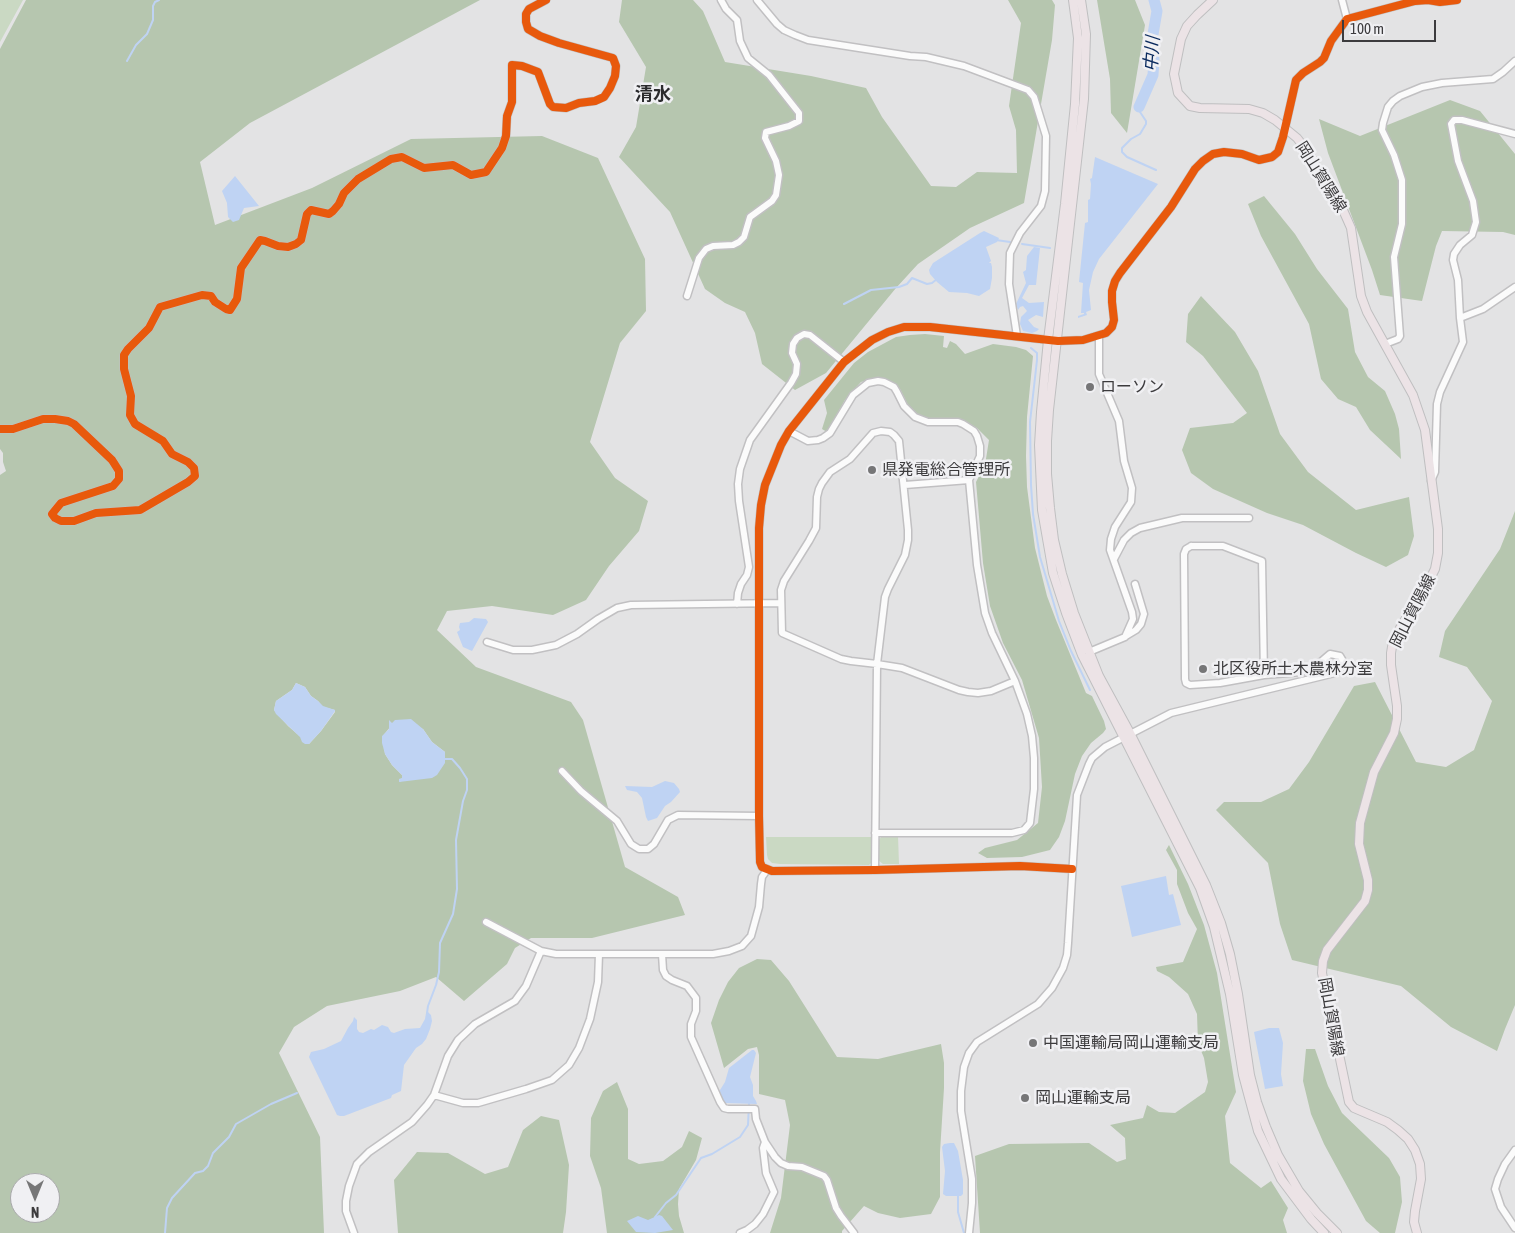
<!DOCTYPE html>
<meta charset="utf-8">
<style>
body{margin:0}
#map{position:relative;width:1515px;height:1233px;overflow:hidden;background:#e3e3e4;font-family:"Asap Condensed",sans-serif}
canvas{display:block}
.north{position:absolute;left:10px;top:1173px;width:50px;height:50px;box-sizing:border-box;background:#f0f0f3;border:1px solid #a8a8aa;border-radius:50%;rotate:180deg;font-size:14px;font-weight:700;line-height:20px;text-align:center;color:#3c3b3d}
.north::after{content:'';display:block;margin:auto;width:18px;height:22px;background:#767677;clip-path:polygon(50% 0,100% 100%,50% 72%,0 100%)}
.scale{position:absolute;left:1342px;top:20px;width:94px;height:22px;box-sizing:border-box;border:2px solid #3c3b3d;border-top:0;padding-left:6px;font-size:15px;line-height:18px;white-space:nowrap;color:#3c3b3d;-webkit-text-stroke:4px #f0f0f3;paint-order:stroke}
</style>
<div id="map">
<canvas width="1515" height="1233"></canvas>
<div class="north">N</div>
<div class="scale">100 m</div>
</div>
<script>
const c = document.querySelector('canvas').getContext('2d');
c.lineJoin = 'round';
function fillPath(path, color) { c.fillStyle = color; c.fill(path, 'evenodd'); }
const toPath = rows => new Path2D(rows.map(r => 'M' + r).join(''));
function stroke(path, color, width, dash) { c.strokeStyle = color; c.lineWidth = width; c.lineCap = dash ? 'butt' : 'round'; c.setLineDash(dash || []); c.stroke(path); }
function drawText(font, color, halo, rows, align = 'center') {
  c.font = font + ' "Asap Condensed","Noto Sans JP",sans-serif'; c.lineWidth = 5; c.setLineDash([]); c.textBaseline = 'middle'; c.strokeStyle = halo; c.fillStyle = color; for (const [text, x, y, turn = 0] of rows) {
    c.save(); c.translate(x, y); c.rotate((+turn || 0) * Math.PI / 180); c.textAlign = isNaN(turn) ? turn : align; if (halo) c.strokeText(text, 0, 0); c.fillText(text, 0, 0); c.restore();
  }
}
const green = toPath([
 [0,0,23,0,0,42],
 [885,835,898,836,899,864,883,864,878,860,878,841,882,836],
 [766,837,872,837,872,862,869,865,780,864,772,863,768,859,767,855]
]);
const forest = toPath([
 [26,0,480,0,250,123,200,162,215,225,312,188,411,139,542,136,598,158,645,259,646,311,620,343,590,442,615,478,648,501,639,531,609,566,586,600,553,615,492,606,447,611,437,630,476,667,571,702,583,720,625,867,678,897,685,915,592,938,531,938,515,948,507,964,464,1001,436,977,400,991,327,1006,294,1027,279,1053,320,1137,324,1233,0,1233,0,475,6,471,3,462,3,453,0,449,0,49],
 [296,683,305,687,311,696,318,701,323,707,335,710,335,712,321,731,309,744,288,726,274,710,276,701,292,690],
 [394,722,423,729,432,742,445,752,400,782,402,778,402,775,392,765,385,754,383,736],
 [20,1183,50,1183,50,1213,20,1213],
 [622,0,693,0,703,11,725,62,811,76,866,88,882,117,931,186,956,187,977,172,1017,173,1016,130,1009,106,1021,23,1008,0,1052,0,1055,5,1052,40,1024,203,970,228,918,264,896,288,826,373,795,390,762,364,755,333,745,312,725,303,705,289,670,212,619,157,636,127,646,67,619,22],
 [1097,0,1135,0,1145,25,1127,133,1111,113,1110,79],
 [1450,100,1480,111,1515,154,1515,235,1503,232,1442,231,1436,246,1422,301,1380,295,1372,270,1328,153,1319,119,1360,136],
 [1264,196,1295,234,1317,269,1348,309,1355,352,1368,377,1385,391,1395,414,1399,429,1401,459,1370,430,1356,407,1338,399,1321,379,1309,324,1261,236,1248,204],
 [1201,296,1235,332,1258,371,1280,434,1308,472,1356,510,1409,497,1414,536,1408,555,1386,567,1356,553,1303,525,1267,513,1213,489,1191,473,1182,450,1190,428,1233,423,1247,413,1203,356,1186,342,1188,314],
 [925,334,944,336,943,347,947,348,950,341,956,344,965,354,993,344,1016,347,1026,350,1033,356,1027,417,1026,456,1027,487,1035,548,1047,596,1056,620,1086,693,1092,696,1104,721,1106,729,1103,733,1091,743,1082,756,1075,774,1065,821,1059,837,1050,850,1022,857,987,858,978,853,985,848,1017,840,1038,823,1042,787,1039,738,1022,680,1003,643,990,606,983,563,976,482,985,465,989,440,977,428,963,420,928,419,917,414,908,405,900,389,892,382,877,378,861,382,845,400,827,432,822,429,827,413,824,400,854,363,868,352,896,337,910,335],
 [1515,511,1515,1005,1505,1029,1497,1051,1451,1027,1401,986,1292,960,1280,924,1268,863,1216,810,1224,802,1261,802,1289,789,1309,762,1354,686,1375,682,1416,762,1446,767,1474,750,1492,701,1467,667,1439,657,1445,631,1500,549],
 [1169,845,1188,884,1204,925,1217,973,1236,1092,1225,1116,1230,1163,1261,1188,1271,1181,1288,1208,1283,1220,1287,1233,980,1233,975,1156,1009,1144,1089,1143,1117,1162,1126,1159,1125,1138,1110,1125,1143,1118,1147,1105,1159,1112,1175,1113,1205,1092,1208,1082,1204,1058,1198,1043,1197,1014,1188,994,1169,977,1157,971,1156,967,1183,962,1197,929,1188,913,1177,884,1177,870,1166,850],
 [757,959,771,960,789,981,837,1057,878,1059,941,1044,944,1063,944,1088,940,1152,940,1197,931,1214,900,1218,878,1213,864,1206,842,1231,842,1233,770,1233,781,1198,790,1125,785,1100,759,1094,759,1055,757,1047,748,1049,724,1068,711,1023,719,1000,728,982,739,968],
 [1306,1049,1315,1049,1328,1086,1342,1113,1389,1158,1400,1177,1402,1202,1395,1233,1380,1233,1366,1221,1324,1144,1311,1114,1303,1081],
 [617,1082,628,1109,628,1159,639,1164,663,1161,682,1147,689,1131,702,1138,696,1160,679,1189,678,1204,679,1216,684,1233,607,1233,601,1188,590,1156,591,1118,603,1091],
 [541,1116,559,1120,569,1165,566,1212,563,1233,398,1233,394,1180,417,1152,448,1153,485,1174,508,1167,523,1130]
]);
const water = toPath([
 [1095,157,1158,184,1099,259,1093,272,1089,290,1091,310,1086,312,1087,315,1078,318,1078,316,1084,314,1084,313,1081,313,1083,283,1079,282,1085,223,1088,222,1088,200,1090,199,1091,184,1090,179,1092,178],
 [235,176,259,206,244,208,239,220,233,222,228,217,227,203,222,191],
 [984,231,999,238,997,242,986,247,991,261,989,263,991,263,992,267,992,278,990,289,979,296,967,293,949,292,937,282,930,274,929,270,933,263,980,233],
 [1034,247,1040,248,1036,285,1029,285,1022,298,1029,303,1044,302,1043,317,1036,315,1028,320,1034,327,1039,329,1037,331,1032,333,1023,331,1020,324,1021,317,1027,311,1023,306,1020,307,1018,310,1016,304,1026,283,1023,272,1026,270,1027,256],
 [474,618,486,619,488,622,472,651,463,647,457,632,460,630,459,627,460,623,469,622],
 [296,683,305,687,311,696,318,701,323,706,335,710,335,711,321,731,309,744,305,744,302,742,300,737,276,714,274,710,276,701,292,690],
 [411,719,423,729,432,742,445,752,445,763,437,775,432,778,399,782,399,779,402,778,402,775,392,765,385,754,382,743,382,736,389,729,389,720,392,723,395,720],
 [665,781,674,783,679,789,680,792,671,802,665,806,657,818,648,821,646,817,642,798,637,792,627,790,625,786,652,787],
 [1166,876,1169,895,1173,894,1181,925,1132,937,1121,886],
 [428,1012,431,1015,432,1021,430,1029,426,1039,422,1044,416,1048,404,1065,401,1091,392,1095,391,1098,344,1116,340,1116,337,1115,309,1057,311,1052,324,1049,341,1041,348,1028,353,1021,354,1017,357,1020,357,1029,359,1032,363,1033,371,1029,374,1030,382,1025,388,1027,391,1032,394,1033,405,1029,420,1028,425,1019,426,1013],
 [1269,1028,1279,1028,1283,1043,1281,1074,1283,1086,1265,1089,1254,1032],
 [752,1050,754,1050,756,1053,750,1077,753,1085,753,1096,756,1101,757,1104,725,1103,720,1094,720,1090,725,1082,729,1068],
 [950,1143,954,1143,958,1151,963,1180,963,1194,961,1196,946,1196,943,1194,945,1171,942,1147,944,1144],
 [659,1215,662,1216,673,1230,655,1233,636,1232,627,1221,638,1216,648,1220]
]);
const stream = toPath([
 [127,61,136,45,147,34,153,20,153,6,155,2,159,0],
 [1140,112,1146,121,1146,124,1140,134,1131,139,1122,148,1122,152,1127,157,1156,170],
 [996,240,1010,242],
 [1022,244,1050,248],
 [844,304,871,290,899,287,907,284,912,278,927,284,932,283,937,279],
 [1031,348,1037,353,1037,360,1030,422,1031,485,1033,514,1040,557,1059,621,1071,651,1090,690],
 [427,1013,428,1006,436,985,439,972,440,943,453,914,457,889,456,840,463,801,467,790,467,779,460,768,452,759,445,759],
 [958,1195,958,1212,964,1233],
 [655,1217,666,1203,676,1195,701,1158,712,1154,740,1137,748,1125,749,1103],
 [165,1233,167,1208,172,1198,195,1173,203,1171,208,1166,213,1153,229,1137,236,1124,271,1104,297,1093]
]);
const river = toPath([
 [1139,107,1153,75,1154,60,1152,40,1157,11,1154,0]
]);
const minor = toPath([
 [757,0,777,24,784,30,795,35,808,40,910,56,926,57,964,66,1028,90,1034,97,1046,136,1045,191,1041,206,1020,233,1010,253,1009,284,1017,336],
 [1342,0,1347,19],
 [687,296,699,258,706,249,713,246,733,245,739,242,744,237,750,217,772,201,776,195,779,175,776,161,765,138,766,132,789,126,799,121,799,113,769,75,748,58,740,41,737,20,726,9,721,0],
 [1460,318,1483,309,1515,287],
 [1385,344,1398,339,1400,336,1394,257,1402,224,1402,180,1394,155,1382,130,1383,123,1388,107,1393,101,1400,96,1422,87,1442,83,1493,79,1503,72,1515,61],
 [0,429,13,429,43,419,55,419,68,421,74,424,112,460,119,471,119,479,113,486,61,503,52,514,55,518,61,521,74,521,96,513,140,510,188,482,195,476,194,468,188,462,172,454,163,441,135,424,130,415,131,396,124,369,124,355,128,349,149,328,160,307,202,295,211,296,215,302,226,309,230,310,237,299,241,268,260,240,265,241,278,246,288,247,296,244,301,240,307,214,311,210,329,214,333,211,339,204,344,193,358,179,391,159,402,157,424,168,453,165,471,175,486,172,502,148,506,136,507,116,512,102,512,65,522,66,538,72,550,104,553,107,566,108,579,103,595,101,604,97,610,88,615,76,616,66,613,58,559,43,540,36,528,29,526,22,526,14,529,9,546,0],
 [789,431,808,441,818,440,823,438,830,433,853,395,868,383,878,381,884,382,894,387,897,392,904,406,915,417,928,422,958,422,963,424,974,431,977,436,980,446,980,456,969,480,977,565,985,613,992,633,1015,681,1027,714,1032,736,1034,758,1034,789,1030,823,1024,830,1012,833,875,833],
 [1431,481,1435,472,1437,404,1440,392,1463,342,1460,318,1458,280,1453,260,1454,254,1460,245,1472,235,1476,222,1473,201,1458,161,1451,124,1454,120,1462,120,1515,134],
 [905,485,969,480],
 [1191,546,1223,546,1262,561,1264,675,1220,683,1190,685,1186,683,1185,679,1184,554,1186,549,1191,546],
 [1114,559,1124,540,1131,533,1140,528,1182,518,1249,518],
 [737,604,738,593,741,584,747,575,749,567,739,501,738,484,740,469,750,440,791,383,796,374,797,364,792,353,793,344,797,338,804,334,810,335,844,362],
 [1126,636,1136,630,1141,624,1144,614,1135,584],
 [487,642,513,650,532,650,556,645,577,634,598,619,617,608,631,605,781,603],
 [1089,652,1125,637,1133,619,1132,612,1110,550,1111,539,1115,527,1131,502,1132,488,1124,461,1119,421,1099,374,1099,336],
 [562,771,581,791,617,821,631,844,639,849,648,849,654,844,668,820,678,815,759,816],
 [1072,869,1020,866,875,870,772,871,762,867,760,862,759,816,759,528,761,505,765,485,781,445,789,431,844,362,872,340,888,332,904,327,930,327,1058,341,1083,340,1106,333,1112,327,1114,320,1112,302,1112,291,1115,281,1120,273,1171,207,1195,169,1203,161,1213,154,1224,152,1242,154,1259,160,1272,157,1278,152,1283,137,1296,80,1303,73,1320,62,1324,58,1331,41,1347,19,1415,1,1428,0,1440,2,1457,0],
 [875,870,877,664,885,597,888,589,905,555,908,540,908,530,899,441,894,435,890,432,881,431,873,433,850,459,830,472,822,483,819,489,817,497,816,528,809,541,784,581,781,590,782,633,841,659,851,661,877,664,902,668,959,690,968,692,978,693,991,691,1015,681],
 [486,922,541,951,556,954,713,954,729,951,742,946,751,936,759,907,761,884,762,877,767,870],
 [662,954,663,970,666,976,672,980,687,986,696,998,696,1011,691,1024,691,1037,720,1102,724,1108,728,1109,755,1109,756,1119,765,1142,775,1157,781,1163,788,1166,802,1167,824,1176,827,1180,836,1208,841,1216,854,1233],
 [434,1095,463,1103,478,1103,526,1089,552,1080,569,1065,579,1048,590,1019,598,982,599,954],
 [1515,1150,1505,1164,1498,1179,1495,1189,1501,1207,1515,1228],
 [354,1233,346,1211,346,1201,349,1186,357,1164,369,1152,412,1122,427,1105,434,1095,448,1056,458,1040,475,1024,515,1001,526,986,541,951],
 [740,1233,747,1230,755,1224,763,1214,774,1192,766,1173,763,1148,765,1142],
 [969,1233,972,1203,972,1179,961,1111,961,1091,964,1067,969,1053,977,1042,1038,1004,1052,988,1063,968,1067,955,1068,943,1077,795,1089,764,1092,758,1105,747,1171,713,1335,673,1340,670,1343,661,1340,656,1330,654,1316,666,1301,672,1264,675]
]);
const major = toPath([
 [1073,0,1078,38,1075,104,1065,204,1048,340,1041,412,1039,445,1042,510,1053,573,1066,613,1082,655,1200,888,1214,927,1230,994,1243,1075,1258,1131,1281,1179,1311,1219,1324,1233],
 [1081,0,1086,34,1084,99,1049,410,1047,441,1047,474,1050,508,1054,540,1062,574,1074,613,1099,676,1130,733,1206,885,1221,923,1230,954,1238,994,1250,1075,1257,1102,1266,1127,1278,1155,1299,1191,1317,1213,1337,1233],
 [1213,0,1197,15,1187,26,1181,39,1174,74,1178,93,1190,106,1200,108,1249,109,1263,113,1275,120,1297,138,1308,152,1343,210,1351,228,1361,296,1367,312,1413,395,1425,430,1438,529,1438,553,1435,569,1428,583,1400,628,1393,641,1391,653,1391,665,1397,706,1397,719,1394,733,1374,772,1360,823,1359,844,1368,880,1368,890,1365,901,1327,950,1323,961,1322,973,1349,1102,1354,1108,1387,1122,1398,1130,1408,1139,1415,1150,1420,1164,1421,1179,1415,1211,1414,1222,1417,1233]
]);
const cycleway = toPath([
 [0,429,13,429,43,419,55,419,68,421,74,424,112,460,119,471,119,479,113,486,61,503,52,514,55,518,61,521,74,521,96,513,140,510,188,482,195,476,194,468,188,462,172,454,163,441,135,424,130,415,131,396,124,369,124,355,128,349,149,328,160,307,202,295,211,296,215,302,226,309,230,310,237,299,241,268,260,240,265,241,278,246,288,247,296,244,301,240,307,214,311,210,329,214,333,211,339,204,344,193,358,179,391,159,402,157,424,168,453,165,471,175,486,172,502,148,506,136,507,116,512,102,512,65,522,66,538,72,550,104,553,107,566,108,579,103,595,101,604,97,610,88,615,76,616,66,613,58,559,43,540,36,528,29,526,22,526,14,529,9,546,0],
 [1072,869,1020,866,875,870,772,871,762,867,760,862,759,816,759,528,761,505,765,485,781,445,789,431,844,362,872,340,888,332,904,327,930,327,1058,341,1083,340,1106,333,1112,327,1114,320,1112,302,1112,291,1115,281,1120,273,1171,207,1195,169,1203,161,1213,154,1224,152,1242,154,1259,160,1272,157,1278,152,1283,137,1296,80,1303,73,1320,62,1324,58,1331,41,1347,19,1415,1,1428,0,1440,2,1457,0]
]);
const markers = [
 [1090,387,5,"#767677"],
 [872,470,5,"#767677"],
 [1203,669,5,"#767677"],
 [1033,1043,5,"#767677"],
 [1025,1098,5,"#767677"]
];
const streetNames = [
 ["岡山賀陽線",1321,177,58],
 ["岡山賀陽線",1413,611,-63],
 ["岡山賀陽線",1331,1017,80]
];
const poiNames = [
 ["ローソン",1100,387],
 ["県発電総合管理所",882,470],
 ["北区役所土木農林分室",1213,669],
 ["中国運輸局岡山運輸支局",1043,1043],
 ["岡山運輸支局",1035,1098]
];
const waterNames = [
 ["中川",1152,54,-86]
];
const neighbourhoodNames = [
 ["清水",653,94]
];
fillPath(green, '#cad9c3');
fillPath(forest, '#b6c6af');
fillPath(water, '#bfd3f3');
stroke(stream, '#bfd3f3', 2);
stroke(river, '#bfd3f3', 11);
stroke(minor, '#c1c0c2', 9);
stroke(major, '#bfbfc0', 10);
stroke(minor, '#fbfbfb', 6);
stroke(major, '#ece3e6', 8);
stroke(cycleway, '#e8590c', 8);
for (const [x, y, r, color] of markers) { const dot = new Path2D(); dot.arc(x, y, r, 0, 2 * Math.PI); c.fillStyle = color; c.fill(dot); stroke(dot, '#f0f0f3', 2); }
drawText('16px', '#3c3b3d', '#f0f0f3', streetNames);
drawText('16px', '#3c3b3d', '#f0f0f3', poiNames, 'left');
drawText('italic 18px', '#0a2a5e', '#f0f0f3', waterNames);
drawText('bold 18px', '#2b2b2d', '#f0f0f3', neighbourhoodNames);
</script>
